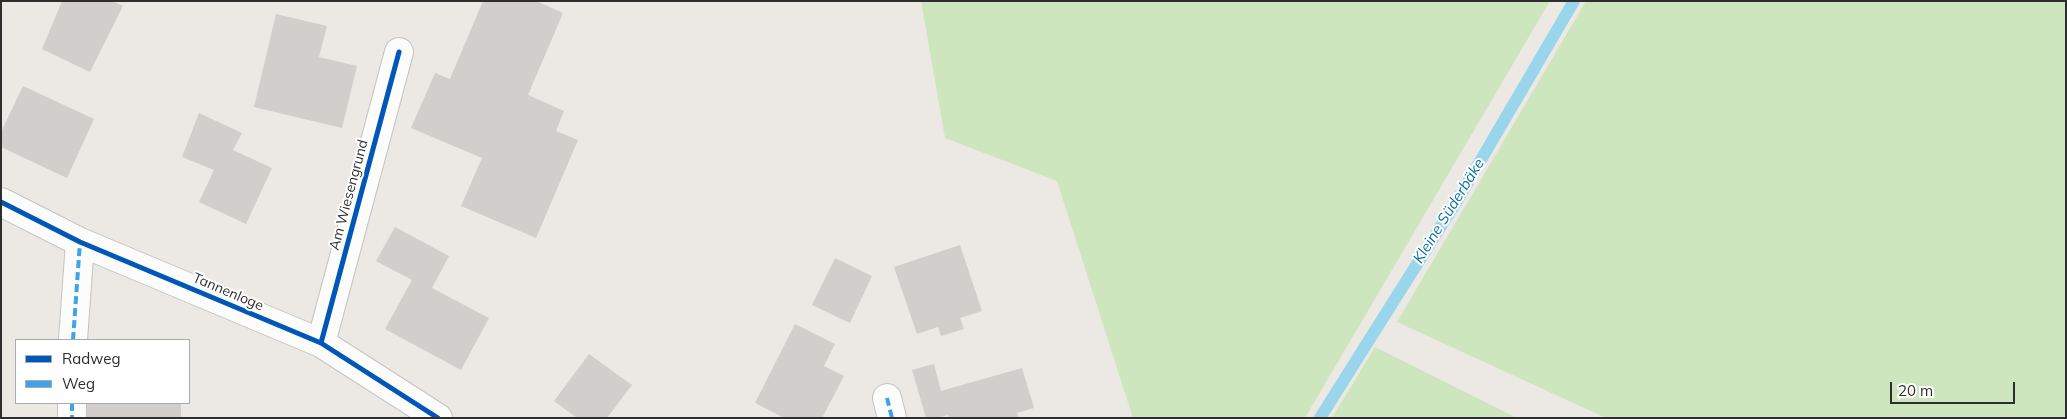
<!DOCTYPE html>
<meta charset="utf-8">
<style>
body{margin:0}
#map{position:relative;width:2067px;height:419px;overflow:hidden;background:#ece8e4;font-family:Mulish,sans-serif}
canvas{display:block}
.frame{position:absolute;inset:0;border:2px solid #2e2e2e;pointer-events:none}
.legend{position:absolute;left:15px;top:339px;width:175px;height:65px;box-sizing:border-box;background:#fff;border:1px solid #ababab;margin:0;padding:6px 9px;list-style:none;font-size:15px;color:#2e2e2e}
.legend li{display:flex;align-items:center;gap:10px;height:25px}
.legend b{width:25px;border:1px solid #ababab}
.scale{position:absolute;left:1890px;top:382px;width:125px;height:22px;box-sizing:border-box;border:2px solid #2e2e2e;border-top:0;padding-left:6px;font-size:15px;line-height:18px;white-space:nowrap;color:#2e2e2e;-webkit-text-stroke:4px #fff;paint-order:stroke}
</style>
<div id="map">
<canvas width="2067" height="419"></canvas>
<div class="frame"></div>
<ul class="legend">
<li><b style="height:6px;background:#0057b8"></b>Radweg</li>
<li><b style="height:6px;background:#3ea3eb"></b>Weg</li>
</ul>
<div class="scale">20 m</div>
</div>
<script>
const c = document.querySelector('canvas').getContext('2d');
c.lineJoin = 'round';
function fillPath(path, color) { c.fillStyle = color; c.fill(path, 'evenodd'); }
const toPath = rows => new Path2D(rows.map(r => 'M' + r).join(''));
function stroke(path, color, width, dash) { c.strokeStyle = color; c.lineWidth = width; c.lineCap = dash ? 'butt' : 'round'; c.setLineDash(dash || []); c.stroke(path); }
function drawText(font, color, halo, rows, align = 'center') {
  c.font = font + ' Mulish,sans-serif'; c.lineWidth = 4; c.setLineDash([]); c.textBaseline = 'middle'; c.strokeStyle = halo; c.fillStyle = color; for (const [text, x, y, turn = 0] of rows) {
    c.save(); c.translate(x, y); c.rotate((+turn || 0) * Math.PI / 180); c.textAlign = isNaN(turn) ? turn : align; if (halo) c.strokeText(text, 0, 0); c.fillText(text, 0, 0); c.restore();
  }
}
const green = toPath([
 [921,1,1550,1,1305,418,1133,418,1057,181,945,138],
 [1586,1,2066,1,2066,418,1606,418,1397,322],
 [1375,347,1517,418,1332,418]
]);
const stream = toPath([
 [1320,418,1458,199,1574,1]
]);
const building = toPath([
 [62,1,112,1,123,6,90,72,42,49],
 [483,1,536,1,563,13,528,95,564,111,556,131,578,140,536,238,461,206,482,158,411,128,435,73,450,79],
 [276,14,327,26,319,57,357,66,342,128,254,107],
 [23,86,94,119,67,178,1,147,1,132],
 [199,113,242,133,233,150,272,168,246,224,199,202,214,170,182,157],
 [395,227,449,256,432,288,489,318,461,370,385,329,412,280,376,261],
 [960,245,982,311,960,318,964,329,941,336,938,327,917,334,894,267],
 [835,258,872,276,850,323,812,305],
 [795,324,835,344,824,366,844,376,822,418,784,418,755,403],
 [589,354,632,385,607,418,577,418,554,401],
 [934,364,941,391,1022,368,1034,408,1017,413,1019,418,949,418,948,415,937,418,926,418,912,370],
 [86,403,181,403,181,418,86,418]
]);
const minor = toPath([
 [1,202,80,242,321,343,438,418],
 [73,340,80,242],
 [321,343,399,52],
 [887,398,892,418],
 [72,403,72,418]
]);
const quiet = toPath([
 [73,340,80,242],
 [887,398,892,418],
 [72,403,72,418]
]);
const cycleway = toPath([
 [1,202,80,242,321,343,438,418],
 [321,343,399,52]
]);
const streetNames = [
 ["Am Wiesengrund",349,195,-75],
 ["Tannenloge",228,292,23]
];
const waterNames = [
 ["Kleine Süderbäke",1449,211,-58]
];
fillPath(green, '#cee6be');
stroke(stream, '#99d6ec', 12);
fillPath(building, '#d1cecb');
stroke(minor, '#c5c4c5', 30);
stroke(minor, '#fcfcfb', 28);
stroke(quiet, '#3ea3eb', 4, [8, 4]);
stroke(cycleway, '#0057b8', 5);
drawText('14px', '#2e2e2e', '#fff', streetNames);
drawText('italic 15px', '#0d6fa3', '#fff', waterNames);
</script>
